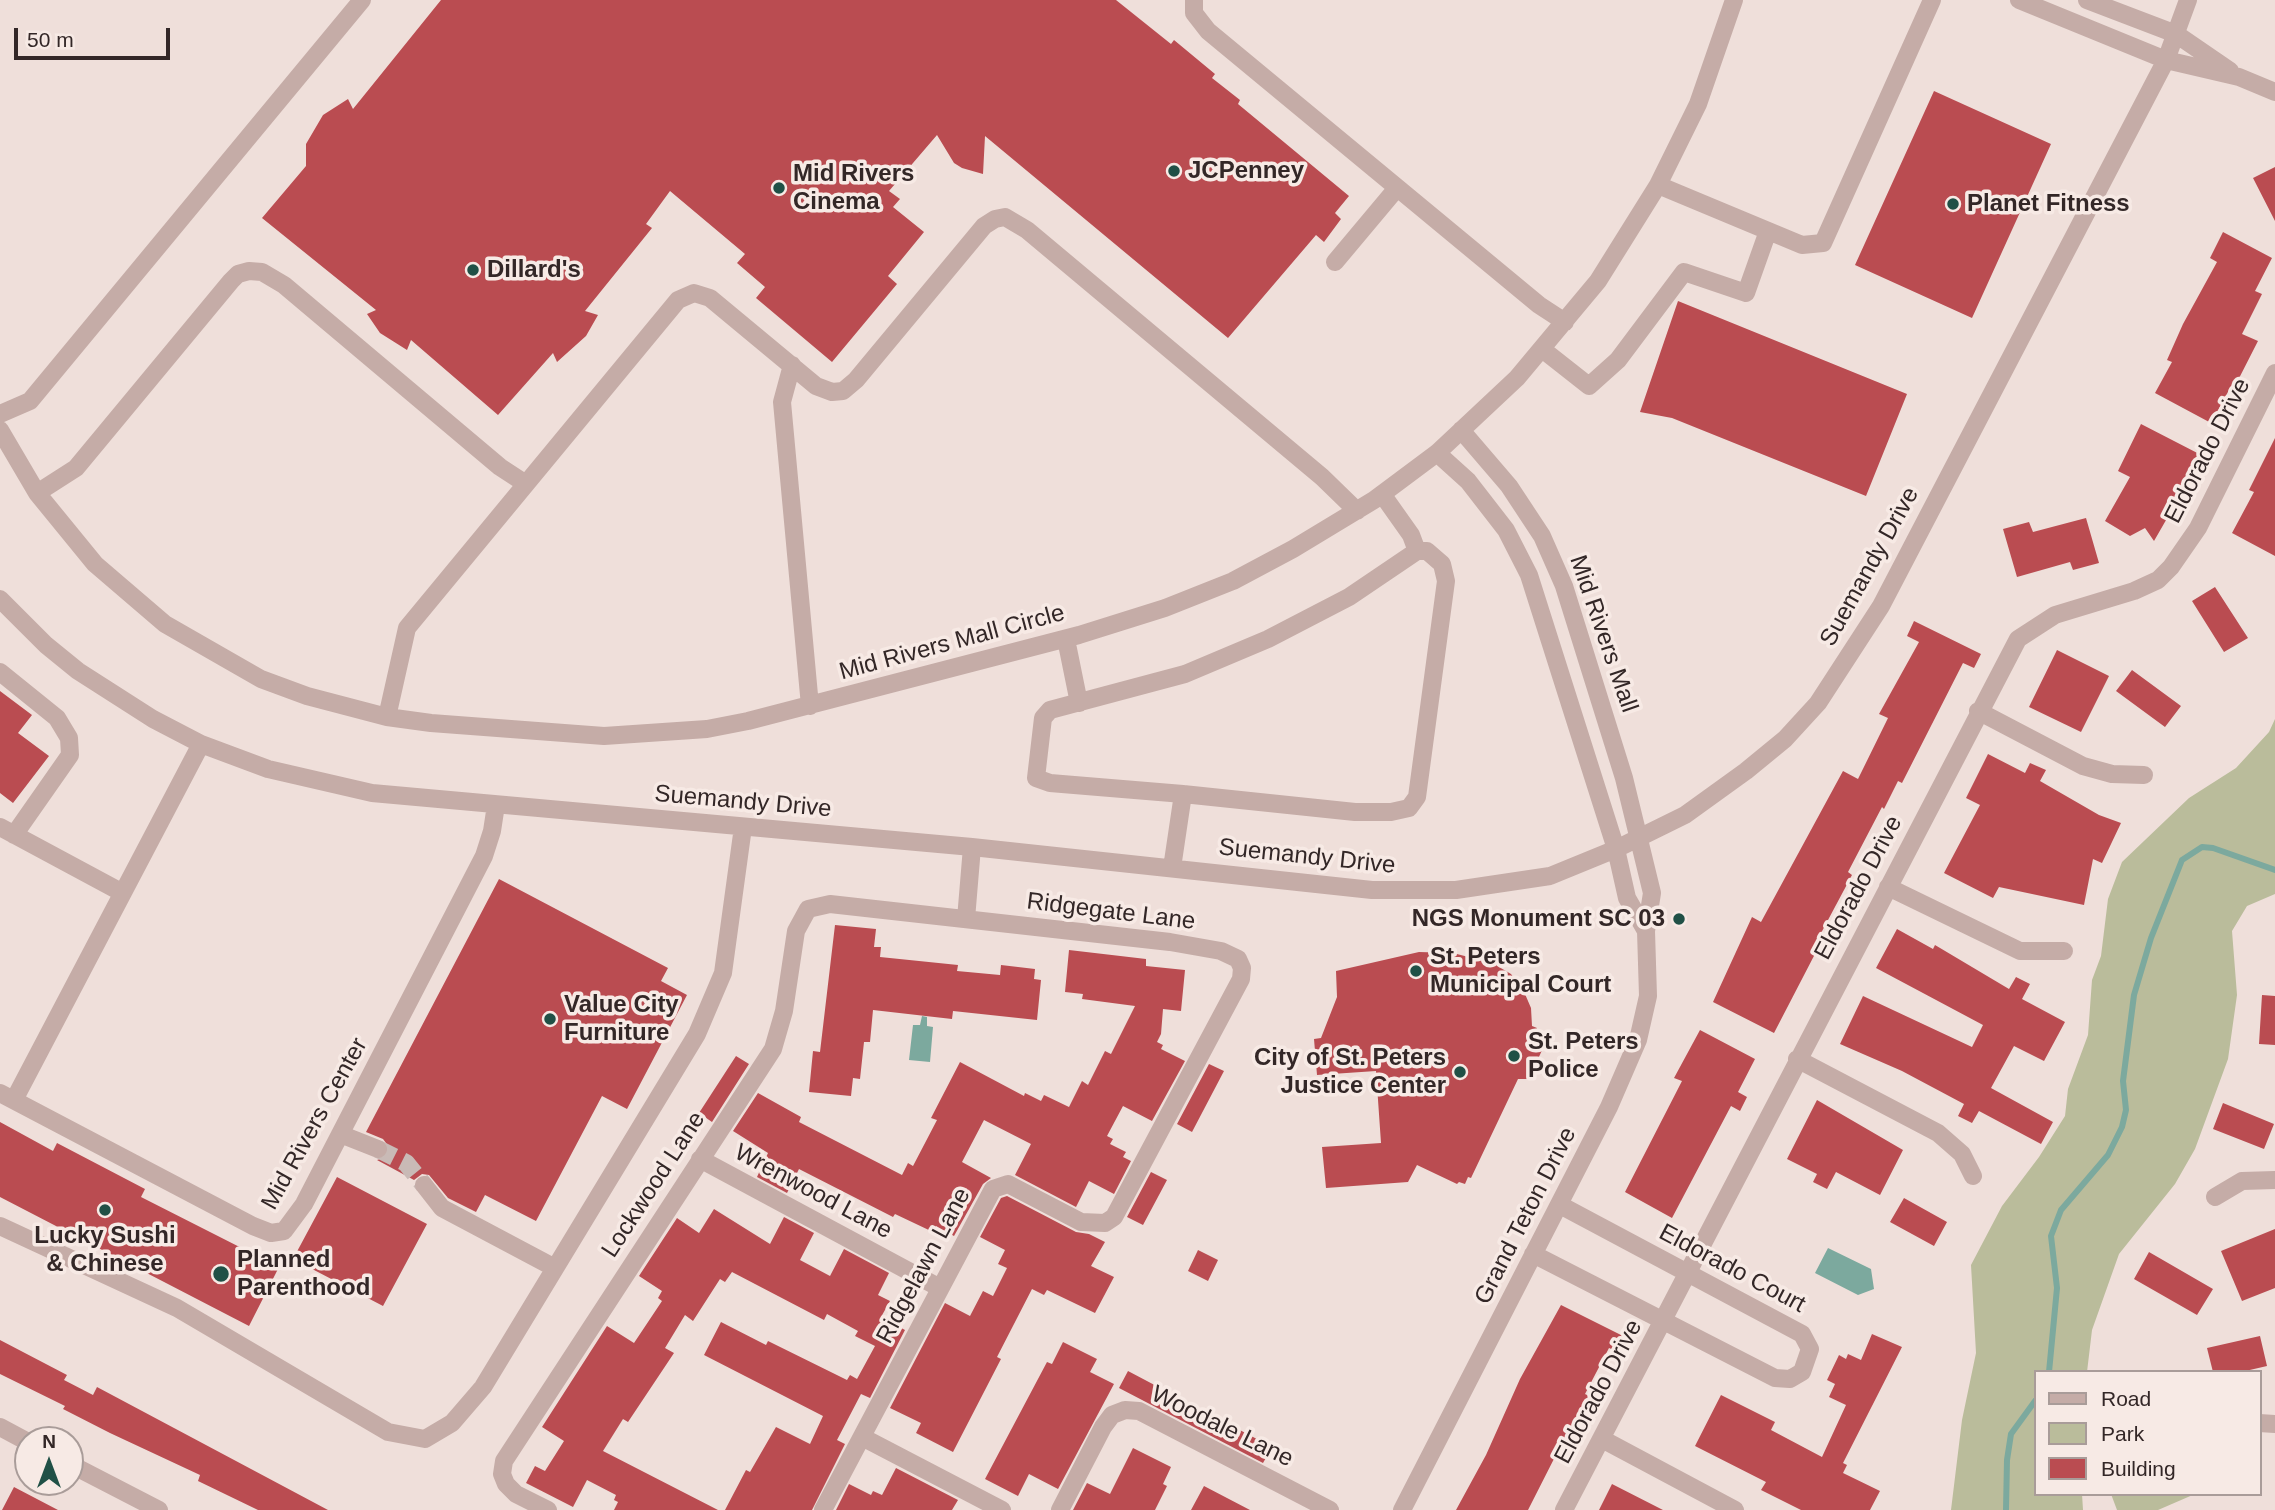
<!DOCTYPE html>
<style>
body{margin:0}
#map{position:relative;width:2275px;height:1510px;overflow:hidden;background:#efdfda;font-family:Helvetica,sans-serif}
canvas{display:block}
.legend{position:absolute;left:2034px;top:1370px;width:228px;height:126px;box-sizing:border-box;background:#f7eae5;border:2px solid #a99c99;margin:0;padding:9px 12px;list-style:none;font-size:21px;color:#332727}
.legend li{display:flex;align-items:center;gap:14px;height:35px}
.legend b{width:35px;border:2px solid #a99c99}
.north{position:absolute;left:14px;top:1426px;width:70px;height:70px;box-sizing:border-box;background:#f7eae5;border:2px solid #a99c99;border-radius:50%;rotate:0deg;font-size:19px;font-weight:700;line-height:28px;text-align:center;color:#332727}
.north::after{content:'';display:block;margin:auto;width:24px;height:32px;background:#205046;clip-path:polygon(50% 0,100% 100%,50% 72%,0 100%)}
.scale{position:absolute;left:14px;top:28px;width:156px;height:32px;box-sizing:border-box;border:4px solid #332727;border-top:0;padding-left:9px;font-size:21px;line-height:24px;white-space:nowrap;color:#332727;-webkit-text-stroke:5px #f7eae5;paint-order:stroke}
</style>
<div id="map">
<canvas width="2275" height="1510"></canvas>
<ul class="legend">
<li><b style="height:9px;background:#c5aca7"></b>Road</li>
<li><b style="height:19px;background:#babc9b"></b>Park</li>
<li><b style="height:19px;background:#ba4c51"></b>Building</li>
</ul>
<div class="north">N</div>
<div class="scale">50 m</div>
</div>
<script>
const c = document.querySelector('canvas').getContext('2d');
c.lineJoin = 'round';
function fillPath(path, color) { c.fillStyle = color; c.fill(path, 'evenodd'); }
const toPath = rows => new Path2D(rows.map(r => 'M' + r).join(''));
function stroke(path, color, width, dash) { c.strokeStyle = color; c.lineWidth = width; c.lineCap = dash ? 'butt' : 'round'; c.setLineDash(dash || []); c.stroke(path); }
function drawText(font, color, halo, rows, align = 'center') {
  c.font = font + ' Helvetica,sans-serif'; c.lineWidth = 7; c.setLineDash([]); c.textBaseline = 'middle'; c.strokeStyle = halo; c.fillStyle = color; for (const [text, x, y, turn = 0] of rows) {
    c.save(); c.translate(x, y); c.rotate((+turn || 0) * Math.PI / 180); c.textAlign = isNaN(turn) ? turn : align; if (halo) c.strokeText(text, 0, 0); c.fillText(text, 0, 0); c.restore();
  }
}
const green = toPath([
 [2275,719,2275,894,2247,906,2232,931,2237,995,2228,1059,2195,1149,2175,1184,2119,1254,2092,1330,2087,1372,2035,1372,2035,1494,2082,1494,2083,1510,1951,1510,1962,1420,1976,1353,1971,1265,2002,1206,2039,1157,2065,1116,2068,1089,2088,1035,2092,980,2101,956,2108,899,2122,862,2189,798,2236,768,2269,732],
 [2111,1494,2195,1494,2158,1510,2117,1510]
]);
const water = toPath([
 [922,1016,927,1017,927,1026,933,1027,930,1062,909,1060,913,1025,920,1025],
 [1828,1248,1871,1269,1874,1289,1858,1295,1815,1273]
]);
const stream = toPath([
 [2049,1372,2057,1288,2051,1236,2061,1210,2108,1155,2122,1127,2126,1110,2123,1081,2134,995,2151,938,2182,860,2202,847,2213,848,2275,870],
 [2006,1510,2007,1460,2011,1434,2035,1401]
]);
const building = toPath([
 [441,0,1116,0,1171,44,1174,40,1215,74,1212,78,1240,100,1238,104,1349,196,1335,213,1341,219,1324,242,1316,235,1228,338,985,136,983,174,962,168,954,163,937,135,889,191,900,199,893,207,924,232,888,276,897,284,832,362,756,298,765,287,737,263,745,254,670,191,646,224,652,228,585,311,598,315,586,336,557,362,553,353,498,415,411,340,407,350,380,333,367,314,376,310,262,218,306,166,306,144,323,115,348,99,353,109],
 [1934,91,2051,144,1972,318,1855,265],
 [2275,167,2275,221,2253,178],
 [2223,232,2272,258,2255,291,2262,294,2242,334,2258,341,2232,392,2229,390,2211,423,2155,393,2172,362,2167,360,2183,324,2217,262,2210,258],
 [1678,301,1907,394,1866,496,1672,418,1640,412],
 [2141,424,2207,458,2182,504,2177,501,2154,541,2145,528,2130,536,2105,521,2130,477,2118,471],
 [2275,438,2275,556,2232,533,2254,492,2249,490],
 [2086,518,2099,563,2073,570,2070,562,2017,577,2003,529,2029,522,2033,532],
 [2215,587,2248,638,2224,652,2192,601],
 [1914,621,1981,654,1974,668,1963,663,1902,783,1898,781,1884,809,1882,807,1848,872,1852,875,1812,950,1816,952,1774,1033,1713,1002,1752,917,1761,922,1843,771,1858,779,1888,718,1879,714,1919,642,1907,636],
 [2057,650,2109,676,2081,732,2029,707],
 [2132,670,2181,706,2165,727,2116,691],
 [0,691,32,715,18,733,49,756,13,803,0,793],
 [1988,754,2025,773,2030,763,2046,770,2040,781,2099,815,2121,823,2102,863,2093,859,2084,905,1999,887,1993,898,1944,873,1980,805,1966,798],
 [499,879,668,968,661,981,687,995,627,1109,602,1096,536,1221,485,1195,476,1212,448,1198,429,1175,422,1174,414,1180,377,1160,386,1157,389,1147,383,1139,366,1132],
 [835,925,876,929,874,947,881,947,880,957,958,965,957,971,1000,975,1001,965,1035,969,1034,979,1041,980,1037,1020,953,1011,952,1019,873,1010,870,1042,864,1042,860,1079,853,1078,851,1096,809,1092,813,1051,820,1052],
 [1897,929,1933,949,1935,945,2009,989,2016,977,2030,984,2022,999,2065,1022,2044,1061,2014,1046,1991,1088,2053,1122,2041,1144,1979,1111,1972,1123,1958,1116,1964,1104,1902,1071,1840,1044,1863,996,1972,1047,1983,1025,1876,968],
 [1069,950,1146,959,1146,966,1185,970,1181,1011,1163,1009,1161,1034,1157,1042,1163,1045,1161,1049,1185,1061,1152,1121,1123,1106,1107,1136,1113,1139,1110,1144,1126,1152,1123,1157,1131,1161,1114,1194,1089,1181,1076,1207,1015,1175,1031,1144,984,1120,962,1162,991,1178,983,1184,954,1236,936,1226,933,1232,895,1214,893,1217,799,1169,787,1193,757,1177,768,1153,733,1131,758,1093,801,1117,799,1122,902,1175,908,1163,913,1166,937,1120,931,1118,960,1062,1024,1096,1025,1093,1041,1101,1044,1095,1069,1107,1082,1081,1088,1085,1105,1051,1111,1054,1135,1006,1082,999,1083,994,1065,992],
 [1419,952,1453,953,1484,961,1499,959,1499,967,1511,974,1525,994,1531,1008,1532,1026,1537,1028,1532,1039,1541,1043,1539,1046,1543,1048,1529,1079,1518,1079,1471,1178,1468,1177,1465,1184,1459,1182,1457,1184,1417,1165,1408,1182,1326,1188,1322,1147,1381,1143,1376,1071,1317,1075,1314,1039,1321,1038,1337,997,1336,971],
 [2262,995,2275,996,2275,1045,2259,1044],
 [1700,1030,1755,1059,1738,1092,1747,1097,1740,1111,1731,1106,1672,1218,1625,1192,1682,1081,1674,1078],
 [736,1056,749,1064,712,1122,699,1113],
 [1209,1064,1224,1071,1192,1132,1177,1124],
 [1817,1100,1903,1150,1880,1195,1836,1172,1827,1189,1813,1182,1817,1174,1787,1159],
 [2223,1103,2274,1124,2264,1149,2213,1129],
 [0,1122,53,1151,57,1143,145,1189,141,1197,279,1267,249,1326,0,1197],
 [1151,1172,1167,1180,1143,1225,1127,1217],
 [337,1177,427,1224,383,1306,293,1259],
 [1007,1196,1076,1232,1089,1234,1105,1242,1091,1266,1114,1277,1095,1313,1047,1290,1044,1295,1032,1289,997,1357,1001,1359,953,1452,916,1433,921,1423,890,1408,945,1303,970,1316,983,1291,993,1296,1007,1268,998,1264,1005,1250,980,1237,1001,1198],
 [1904,1198,1947,1222,1934,1246,1890,1222],
 [714,1209,770,1244,784,1217,814,1233,800,1260,830,1276,844,1249,889,1273,878,1295,890,1301,881,1317,905,1330,870,1398,861,1394,837,1440,845,1444,812,1510,725,1510,746,1470,750,1472,776,1427,810,1444,823,1416,704,1355,721,1322,766,1345,768,1341,847,1380,850,1375,857,1379,875,1346,855,1336,858,1331,827,1314,824,1320,732,1272,725,1282,720,1279,693,1321,685,1315,665,1348,674,1353,628,1422,623,1419,603,1451,718,1510,614,1510,618,1502,614,1500,616,1495,587,1480,573,1507,526,1483,535,1466,545,1471,564,1441,542,1427,607,1326,634,1343,662,1301,658,1298,662,1291,639,1276,677,1218,699,1233],
 [2275,1229,2275,1288,2242,1301,2221,1251],
 [1198,1250,1218,1260,1208,1281,1188,1271],
 [2149,1252,2213,1289,2197,1315,2134,1279],
 [1561,1305,1623,1336,1616,1351,1609,1348,1585,1394,1593,1398,1583,1417,1566,1448,1561,1445,1528,1510,1456,1510,1486,1455,1520,1379],
 [1872,1334,1902,1347,1843,1463,1847,1465,1843,1473,1880,1491,1870,1510,1801,1510,1761,1490,1766,1482,1695,1446,1721,1395,1775,1422,1771,1430,1822,1457,1846,1405,1829,1397,1835,1384,1827,1380,1839,1355,1846,1359,1848,1354,1861,1360],
 [2260,1336,2267,1366,2241,1372,2213,1372,2207,1348],
 [0,1340,67,1375,64,1380,93,1395,97,1387,328,1510,258,1510,198,1481,200,1475,110,1433,63,1409,65,1406,0,1374],
 [1063,1342,1097,1359,1090,1372,1114,1384,1058,1489,1029,1474,1018,1496,985,1479,1047,1362,1052,1364],
 [1128,1371,1272,1447,1263,1463,1119,1388],
 [1133,1448,1171,1467,1163,1484,1167,1486,1155,1510,1073,1510,1087,1483,1110,1494],
 [896,1468,958,1500,952,1510,836,1510,849,1484,871,1495,873,1491,882,1495],
 [1612,1484,1663,1510,1599,1510],
 [1204,1486,1250,1510,1191,1510],
 [14,1487,58,1510,2,1510]
]);
const minorTunnel = toPath([
 [378,1149,406,1163,424,1185]
]);
const minor = toPath([
 [1194,0,1194,13,1208,31,1539,305,1565,322],
 [2019,0,2166,60,2239,77,2275,92],
 [2087,0,2176,34,2230,71],
 [1658,185,1802,245,1823,243,1932,0],
 [1335,262,1397,188],
 [1542,349,1589,386,1618,360,1684,272,1746,293,1768,231],
 [792,365,782,402,810,706],
 [0,414,30,401,362,0],
 [0,430,37,493,95,564,165,624,261,679,307,696,387,717,431,723,604,736,707,729,748,721,1079,635,1165,608,1233,581,1293,549,1374,500,1437,453,1517,378,1598,281,1658,185,1698,104,1734,0],
 [1437,453,1468,481,1506,530,1529,575,1616,849,1627,898,1646,931],
 [37,493,76,468,231,281,238,274,249,271,262,272,284,285,500,467,526,484],
 [0,599,46,645,78,671,153,719,201,744,268,769,372,793,972,847,1372,890,1456,890,1550,876,1616,849,1685,815,1746,771,1785,739,1818,703,1881,606,2166,60,2188,0],
 [1066,639,1079,703],
 [0,672,57,718,69,738,70,755,14,835],
 [1978,711,2083,766,2112,774,2144,775],
 [387,717,407,628,678,300,694,293,710,298,816,386,832,392,843,391,856,380,984,226,995,219,1005,217,1027,230,1322,477,1357,511],
 [1183,794,1355,812,1391,812,1409,808,1417,797,1446,581,1442,564,1427,551,1417,551],
 [0,827,121,892],
 [1172,868,1183,794,1050,783,1036,778,1043,718,1050,710,1185,674,1268,639,1349,597,1417,551,1411,535,1382,494],
 [1888,887,2020,951,2064,951],
 [966,919,972,847],
 [1797,1059,1938,1133,1962,1154,1973,1176],
 [0,1093,253,1226,271,1233,284,1231,304,1204,484,856,492,831,496,805],
 [14,1100,201,744],
 [340,1134,378,1149],
 [700,1159,940,1288],
 [424,1185,442,1208,555,1268],
 [2215,1197,2242,1181,2275,1180],
 [0,1226,177,1308,388,1432,425,1439,452,1423,483,1387,697,1034,723,973,743,827],
 [1533,1254,1775,1378,1790,1379,1802,1372,1810,1349,1802,1334,1560,1205],
 [2259,1423,2275,1424],
 [0,1427,28,1442],
 [862,1437,1002,1510],
 [1602,1439,1735,1510],
 [70,1464,159,1510],
 [548,1510,516,1494,506,1484,502,1474,504,1461,773,1049,784,1011,796,931,808,909,830,904,1170,942,1221,951,1238,959,1242,968,1241,979,1114,1217,1105,1223,1081,1222,1008,1184,993,1189,823,1510],
 [1060,1510,1103,1427,1112,1415,1125,1410,1139,1411,1330,1510],
 [1402,1510,1609,1107,1638,1040,1648,996,1646,931,1652,893,1624,778,1564,586,1542,536,1509,486,1461,430],
 [1564,1510,2018,639,2055,615,2134,591,2158,580,2171,567,2198,528,2275,373]
]);
const markers = [
 [1174,171,7,"#205046"],
 [779,188,7,"#205046"],
 [1953,204,7,"#205046"],
 [473,270,7,"#205046"],
 [1679,919,7,"#205046"],
 [1416,971,7,"#205046"],
 [550,1019,7,"#205046"],
 [1514,1056,7,"#205046"],
 [1460,1072,7,"#205046"],
 [105,1210,7,"#205046"],
 [221,1274,9,"#205046"]
];
const poiNames = [
 ["JCPenney",1188,171],
 ["Mid Rivers",793,174],
 ["Cinema",793,202],
 ["Planet Fitness",1967,204],
 ["Dillard's",487,270],
 ["NGS Monument SC 03",1665,919,"right"],
 ["St. Peters",1430,957],
 ["Municipal Court",1430,985],
 ["Value City",564,1005],
 ["Furniture",564,1033],
 ["St. Peters",1528,1042],
 ["Police",1528,1070],
 ["City of St. Peters",1446,1058,"right"],
 ["Justice Center",1446,1086,"right"],
 ["Lucky Sushi",105,1236,"center"],
 ["& Chinese",105,1264,"center"],
 ["Planned",237,1260],
 ["Parenthood",237,1288]
];
const streetNames = [
 ["Eldorado Drive",2208,451,-63],
 ["Suemandy Drive",1870,567,-61],
 ["Mid Rivers Mall",1603,634,71],
 ["Mid Rivers Mall Circle",952,643,-15],
 ["Suemandy Drive",743,802,5],
 ["Suemandy Drive",1307,857,6],
 ["Eldorado Drive",1859,888,-62],
 ["Ridgegate Lane",1111,912,7],
 ["Mid Rivers Center",315,1124,-61],
 ["Lockwood Lane",654,1185,-57],
 ["Wrenwood Lane",813,1192,28],
 ["Grand Teton Drive",1526,1216,-63],
 ["Ridgelawn Lane",924,1266,-62],
 ["Eldorado Court",1732,1269,28],
 ["Eldorado Drive",1599,1392,-62],
 ["Woodale Lane",1222,1427,26]
];
fillPath(green, '#babc9b');
fillPath(water, '#7ca99e');
stroke(stream, '#7ca99e', 6);
fillPath(building, '#ba4c51');
stroke(minorTunnel, '#c9bab6', 18, [18, 9]);
stroke(minor, '#c5aca7', 18);
for (const [x, y, r, color] of markers) { const dot = new Path2D(); dot.arc(x, y, r, 0, 2 * Math.PI); c.fillStyle = color; c.fill(dot); stroke(dot, '#f7eae5', 2.5); }
drawText('bold 24px', '#332727', '#f7eae5', poiNames, 'left');
drawText('24px', '#332727', '#f7eae5', streetNames);
</script>
